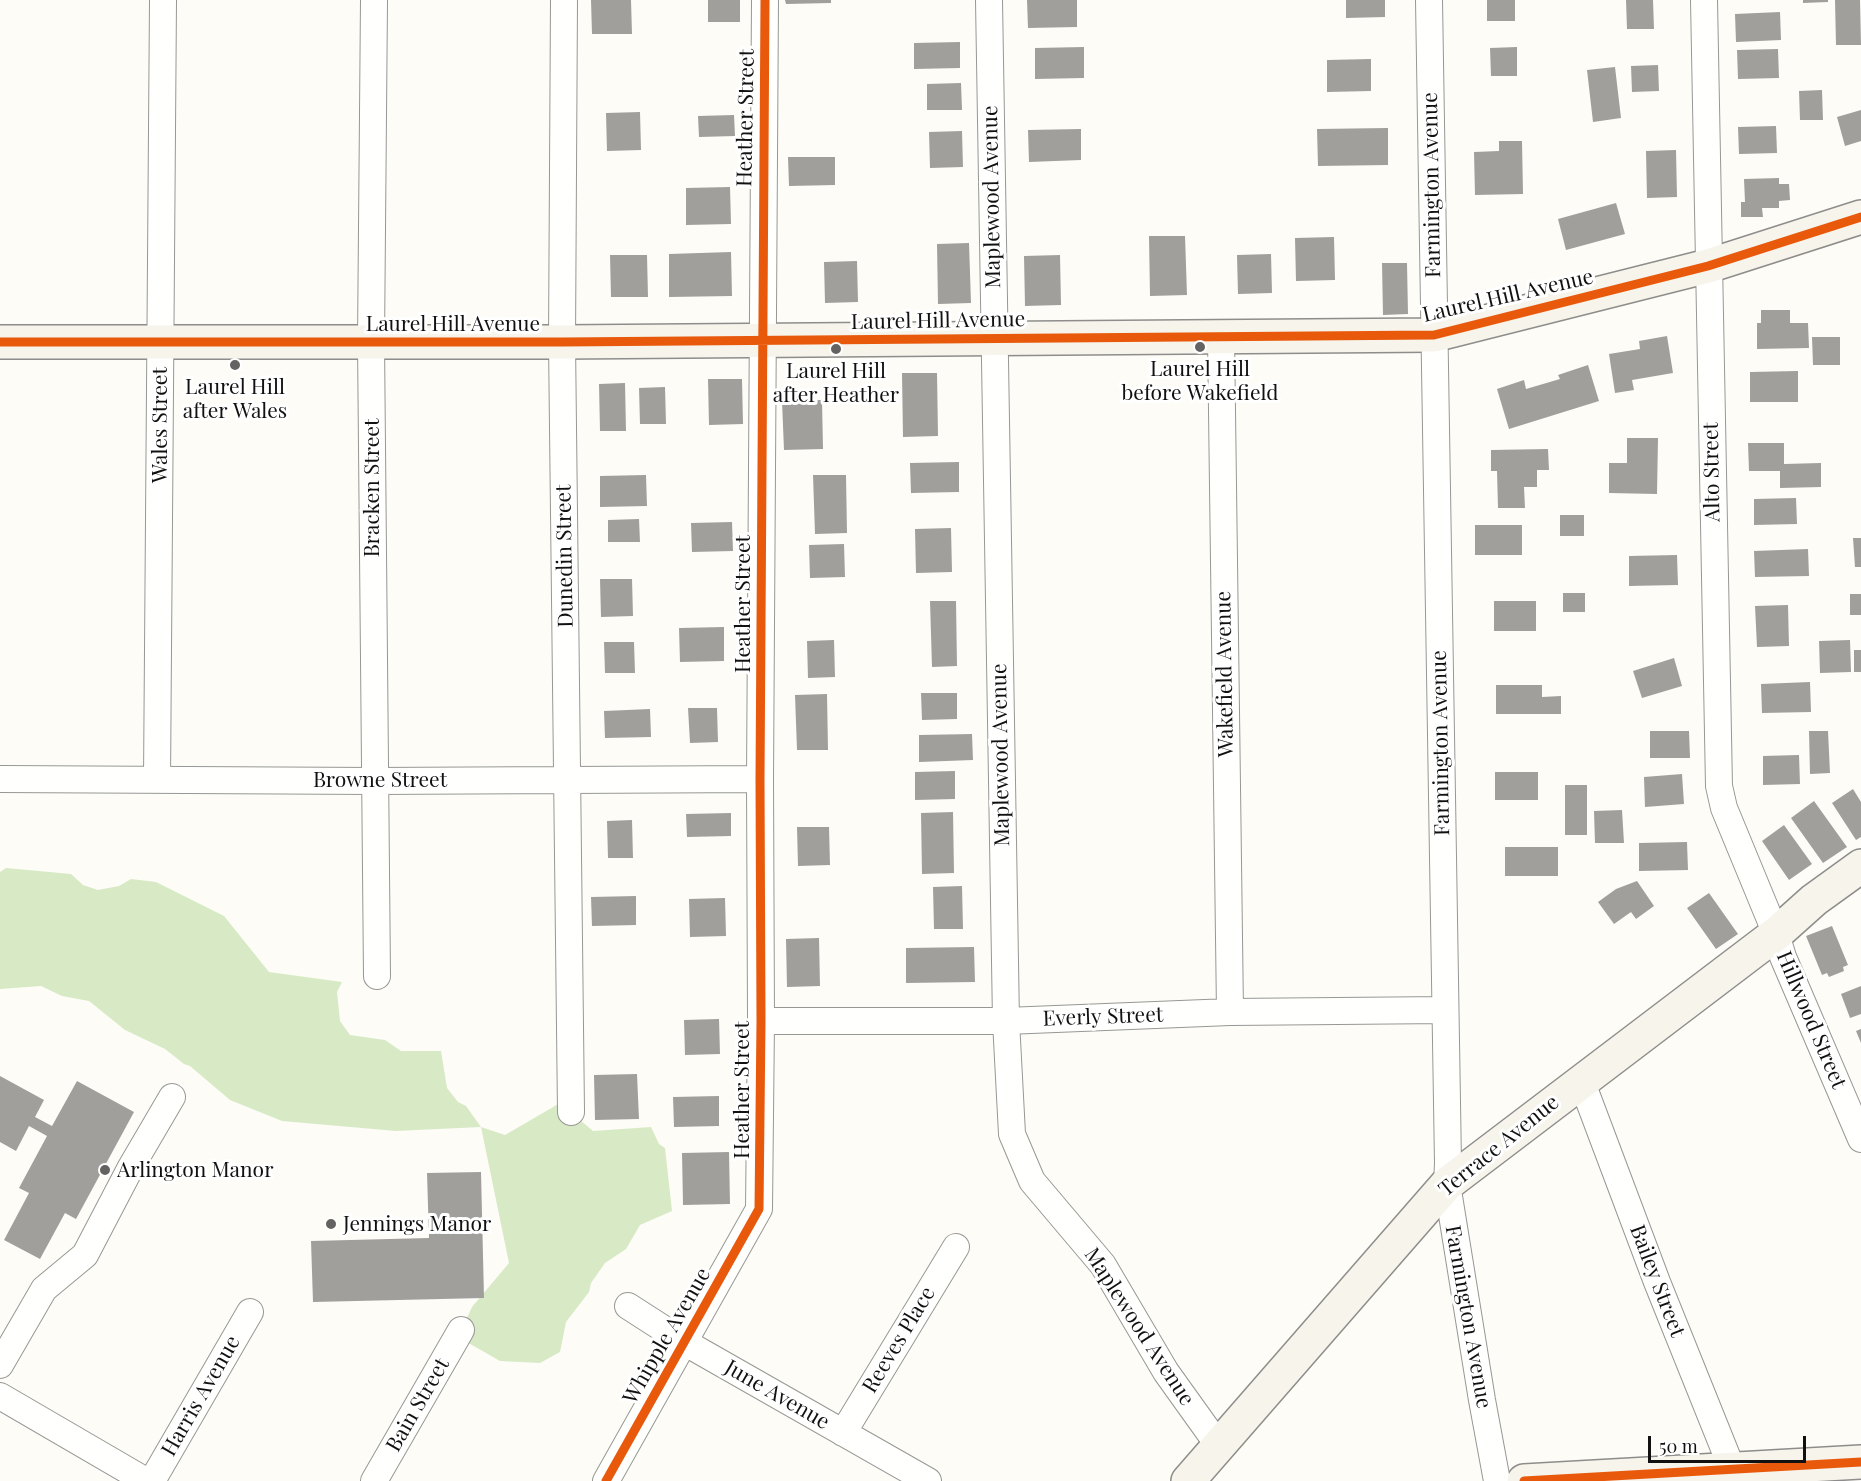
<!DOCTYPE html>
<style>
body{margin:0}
#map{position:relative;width:1861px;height:1481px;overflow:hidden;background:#fdfcf7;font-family:"Playfair Display",serif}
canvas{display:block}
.scale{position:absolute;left:1648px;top:1436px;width:158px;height:27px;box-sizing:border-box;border:3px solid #111;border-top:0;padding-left:8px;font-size:18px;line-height:21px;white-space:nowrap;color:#111;-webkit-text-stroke:4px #fff;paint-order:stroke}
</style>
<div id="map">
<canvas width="1861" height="1481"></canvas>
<div class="scale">50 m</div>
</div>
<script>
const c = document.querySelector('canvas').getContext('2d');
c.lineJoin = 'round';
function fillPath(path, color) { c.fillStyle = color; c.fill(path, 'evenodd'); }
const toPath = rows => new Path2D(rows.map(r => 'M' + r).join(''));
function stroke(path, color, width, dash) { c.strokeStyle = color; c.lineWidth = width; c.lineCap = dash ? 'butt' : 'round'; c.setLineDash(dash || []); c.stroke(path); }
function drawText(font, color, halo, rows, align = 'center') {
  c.font = font + ' "Playfair Display",serif'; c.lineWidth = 6; c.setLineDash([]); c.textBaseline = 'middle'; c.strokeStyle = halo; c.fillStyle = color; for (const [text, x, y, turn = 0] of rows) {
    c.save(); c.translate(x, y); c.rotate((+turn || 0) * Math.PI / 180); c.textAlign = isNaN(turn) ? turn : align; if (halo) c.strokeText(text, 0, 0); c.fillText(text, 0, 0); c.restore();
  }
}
const forest = toPath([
 [6,868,71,874,83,885,98,890,119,886,131,879,156,882,224,916,269,972,342,982,337,992,340,1021,350,1035,385,1040,401,1051,441,1051,447,1088,458,1102,466,1106,481,1127,505,1135,560,1103,593,1131,651,1127,659,1144,665,1148,672,1211,640,1225,626,1249,605,1263,591,1283,589,1292,566,1322,560,1352,540,1363,500,1361,458,1337,472,1307,509,1263,481,1127,396,1131,282,1121,230,1100,190,1066,184,1064,165,1049,125,1030,89,1001,62,996,41,986,0,989,0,872]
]);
const building = toPath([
 [591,0,631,0,632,34,592,34],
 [708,0,740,0,740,22,708,22],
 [785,0,831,0,831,3,786,4],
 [1027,0,1077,0,1077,27,1028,28],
 [1346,0,1385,0,1385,17,1346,18],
 [1487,0,1515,0,1515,21,1487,21],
 [1626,0,1653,0,1654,29,1627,29],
 [1803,0,1828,0,1828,2,1803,3],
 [1835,0,1860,0,1861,45,1836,45],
 [1780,12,1781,40,1736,42,1735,14],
 [960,42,960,68,914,69,914,43],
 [1084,47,1084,78,1035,79,1035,48],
 [1517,47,1517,76,1491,76,1490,48],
 [1778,49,1779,78,1738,79,1737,50],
 [1371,59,1371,91,1327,92,1327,60],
 [1658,65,1659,91,1632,92,1631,66],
 [1615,67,1621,118,1593,122,1587,70],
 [961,83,962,110,927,110,927,84],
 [1822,90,1823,120,1800,120,1799,91],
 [1861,110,1861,141,1845,146,1837,117],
 [640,112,641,150,607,151,606,113],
 [734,115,735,136,699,137,698,116],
 [1776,126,1777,153,1739,154,1738,127],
 [1388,128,1388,165,1318,166,1317,129],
 [1081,129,1081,160,1029,162,1028,130],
 [962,131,963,167,930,168,929,132],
 [1499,141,1522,141,1523,194,1475,195,1474,152,1499,151],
 [1676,150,1677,197,1647,198,1646,151],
 [788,157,835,157,835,185,789,186],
 [1779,178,1779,184,1789,184,1790,200,1779,201,1779,208,1762,208,1763,217,1741,217,1741,202,1745,202,1744,179],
 [730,187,731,224,686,225,686,188],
 [1616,203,1625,234,1566,250,1558,219],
 [1149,236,1185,236,1187,295,1150,296],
 [1334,237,1335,280,1296,281,1295,238],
 [969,243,971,303,938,304,937,244],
 [731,252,732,296,669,297,669,254],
 [1271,254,1272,293,1238,294,1237,255],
 [610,255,647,255,648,297,611,297],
 [1060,255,1061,305,1025,306,1024,256],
 [857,261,858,302,825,303,824,262],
 [1382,263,1407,263,1408,314,1383,315],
 [1761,310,1790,310,1790,323,1808,323,1809,348,1757,349,1757,323,1761,323],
 [1667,336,1673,373,1632,380,1634,390,1615,393,1609,354,1640,349,1639,341],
 [1812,337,1840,337,1840,365,1813,365],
 [1588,365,1599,401,1509,429,1497,389,1524,380,1526,389,1560,379,1558,375],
 [1798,371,1798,402,1750,402,1750,372],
 [902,373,937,373,938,436,903,437],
 [708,379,742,379,743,424,709,425],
 [625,383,626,431,600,431,599,384],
 [665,387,666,424,640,424,639,388],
 [822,400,823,449,784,450,782,401],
 [1627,438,1658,438,1657,494,1609,493,1609,463,1627,463],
 [1748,443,1784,443,1784,464,1821,463,1821,487,1780,488,1780,471,1749,471],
 [1548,449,1549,470,1537,470,1537,487,1524,487,1525,508,1498,508,1497,471,1491,471,1491,450],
 [959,462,959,492,911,493,910,463],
 [646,475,647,506,600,507,600,476],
 [813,475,846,475,847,533,815,534],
 [1796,498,1797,524,1754,525,1754,499],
 [1560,515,1584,515,1584,536,1560,536],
 [639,519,640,542,608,542,608,520],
 [732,522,733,551,692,552,691,523],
 [1475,525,1522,525,1522,555,1475,555],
 [951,528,952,572,916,573,915,529],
 [1853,538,1861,538,1861,567,1855,567],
 [844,544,845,577,810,578,809,545],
 [1808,549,1809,576,1755,577,1754,551],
 [1677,555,1678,585,1629,586,1629,556],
 [600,579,632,579,633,616,601,617],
 [1563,593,1585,593,1585,612,1563,612],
 [1850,594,1861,594,1861,615,1850,615],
 [930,601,956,601,957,666,932,667],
 [1494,601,1536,601,1536,631,1494,631],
 [1788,605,1789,646,1757,647,1755,606],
 [724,627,724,661,680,662,679,628],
 [834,640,835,677,808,678,807,641],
 [1850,640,1851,672,1820,673,1819,641],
 [604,642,634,642,635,673,605,673],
 [1854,650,1861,650,1861,672,1854,672],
 [1674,658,1682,686,1642,698,1633,671],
 [1810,682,1811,712,1762,713,1761,684],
 [1496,685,1542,685,1542,697,1561,696,1561,714,1496,714],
 [921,693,957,693,957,719,922,720],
 [827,694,828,750,797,750,795,695],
 [688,708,717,708,718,742,690,743],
 [650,709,651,737,605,738,604,711],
 [1650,731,1689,731,1690,758,1650,758],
 [1809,731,1828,731,1830,773,1810,774],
 [972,734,973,760,919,762,919,735],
 [1799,755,1800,784,1763,785,1763,756],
 [955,771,955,799,915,800,915,772],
 [1495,772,1538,772,1538,800,1495,800],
 [1682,774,1684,804,1645,807,1644,777],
 [1565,785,1587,785,1587,835,1565,835],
 [1853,789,1861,802,1861,837,1856,840,1832,803],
 [1814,801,1847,847,1823,863,1791,818],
 [1622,810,1624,843,1595,843,1594,811],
 [953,812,954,873,922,874,921,813],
 [731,813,731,836,687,837,686,814],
 [632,820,633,858,608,858,607,821],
 [1784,825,1812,864,1789,880,1762,841],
 [797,827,829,827,830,865,798,866],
 [1687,842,1688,870,1639,871,1639,843],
 [1505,847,1558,847,1558,876,1505,876],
 [1637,881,1654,906,1636,919,1631,912,1614,924,1598,902,1616,889],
 [962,886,963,929,934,929,933,887],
 [1709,893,1738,934,1716,949,1687,908],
 [636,896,636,925,592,926,591,897],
 [725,898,726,936,690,937,689,899],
 [1832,926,1848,965,1843,967,1844,971,1829,977,1827,973,1822,975,1806,936],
 [819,938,820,986,787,987,786,939],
 [974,947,975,982,906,983,906,948],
 [1861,986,1861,1014,1850,1018,1841,994],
 [719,1019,720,1054,685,1055,684,1020],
 [1861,1029,1861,1043,1856,1031],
 [637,1074,639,1119,595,1120,594,1075],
 [0,1076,44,1100,35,1117,52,1126,77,1081,134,1112,76,1219,65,1213,40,1259,4,1240,29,1193,19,1188,47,1136,29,1126,16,1151,0,1142],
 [719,1096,719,1126,674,1127,673,1097],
 [729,1152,730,1204,683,1205,682,1153],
 [481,1172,484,1298,313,1302,311,1241,429,1238,427,1173]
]);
const street = toPath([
 [374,0,371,342,377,976],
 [564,0,562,342,571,1112],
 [989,0,1006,1021,1012,1134,1032,1181,1103,1265,1166,1372,1219,1446],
 [1429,0,1448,1163,1447,1184,1482,1400,1497,1481],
 [1704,0,1719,786,1724,808,1776,934,1783,957,1861,1139],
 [1221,336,1230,1012],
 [0,779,374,781,760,779],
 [157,779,163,0],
 [761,1021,1006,1021,1230,1012,1445,1010],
 [1581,1080,1657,1282,1737,1481],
 [628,1306,684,1342,928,1481],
 [0,1365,44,1289,85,1255,131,1167,172,1097],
 [0,1396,146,1481],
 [843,1433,956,1247],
 [152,1481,250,1312],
 [374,1481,461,1330],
 [606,1481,759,1209,761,1021,760,779,765,0]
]);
const secondary = toPath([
 [0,342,562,342,1434,335,1708,266,1861,217],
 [1188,1481,1447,1184,1776,934,1814,900,1861,866],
 [1524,1481,1861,1462]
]);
const cycleway = toPath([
 [0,342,562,342,1434,335,1708,266,1861,217],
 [606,1481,759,1209,761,1021,760,779,765,0],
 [1524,1481,1861,1462]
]);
const markers = [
 [1200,347,6,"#646362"],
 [836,349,6,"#646362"],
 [235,365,6,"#646362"],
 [105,1170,6,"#646362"],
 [331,1224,6,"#646362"]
];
const streetNames = [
 ["Heather Street",746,118,-89],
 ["Farmington Avenue",1432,185,-91],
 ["Maplewood Avenue",992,197,-91],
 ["Laurel Hill Avenue",1508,296,-13],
 ["Laurel Hill Avenue",938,321,-1],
 ["Laurel Hill Avenue",453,324],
 ["Wales Street",160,425,-90],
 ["Alto Street",1712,472,-91],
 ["Bracken Street",372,488,-90],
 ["Dunedin Street",565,556,-91],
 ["Heather Street",743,604,-90],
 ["Wakefield Avenue",1225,674,-91],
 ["Farmington Avenue",1441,743,-91],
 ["Maplewood Avenue",1001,755,-91],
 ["Browne Street",380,780],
 ["Everly Street",1103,1017,-2],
 ["Hillwood Street",1811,1020,67],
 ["Heather Street",742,1090,-90],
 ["Terrace Avenue",1499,1146,-39],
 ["Bailey Street",1657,1281,69],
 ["Farmington Avenue",1468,1317,80],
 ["Maplewood Avenue",1139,1327,57],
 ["Whipple Avenue",667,1336,-60],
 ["Reeves Place",899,1340,-59],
 ["June Avenue",777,1395,30],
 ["Harris Avenue",201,1396,-60],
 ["Bain Street",418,1405,-60]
];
const poiNames = [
 ["Laurel Hill",1200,369],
 ["before Wakefield",1200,393],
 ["Laurel Hill",836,371],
 ["after Heather",836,395],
 ["Laurel Hill",235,387],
 ["after Wales",235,411],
 ["Arlington Manor",117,1170,"left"],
 ["Jennings Manor",343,1224,"left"]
];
fillPath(forest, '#d8eac5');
fillPath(building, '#a19f9c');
stroke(street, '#979795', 28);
stroke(secondary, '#8e8d8b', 36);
stroke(street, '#fffffe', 26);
stroke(secondary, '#f6f4eb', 33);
stroke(cycleway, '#e8590c', 9);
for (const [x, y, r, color] of markers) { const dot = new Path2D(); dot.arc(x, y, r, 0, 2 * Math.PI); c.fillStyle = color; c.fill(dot); stroke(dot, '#fff', 2); }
drawText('21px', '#111', '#fff', streetNames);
drawText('21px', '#111', '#fff', poiNames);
</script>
